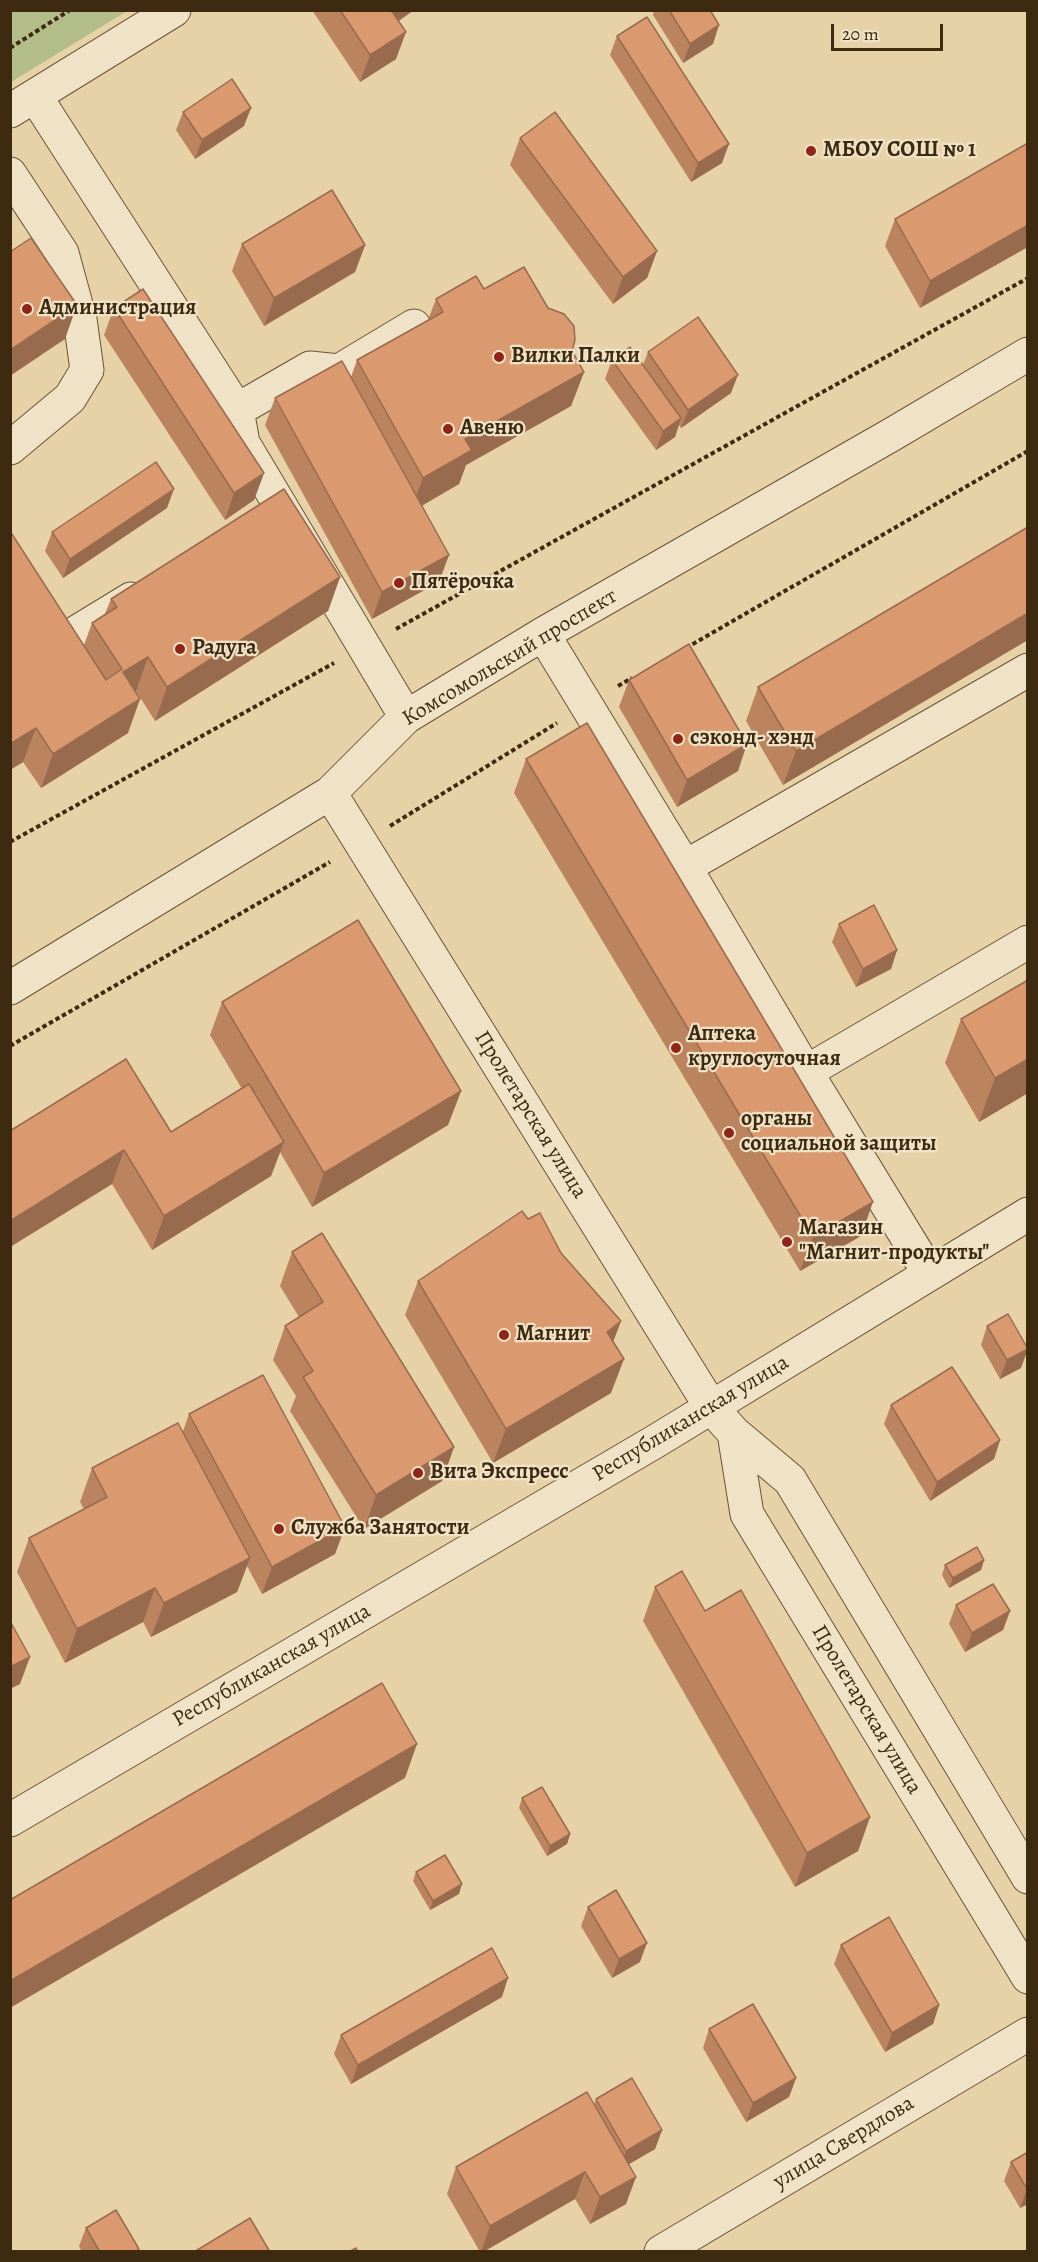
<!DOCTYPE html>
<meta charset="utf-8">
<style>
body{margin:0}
#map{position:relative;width:1038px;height:2262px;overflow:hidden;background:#e7d2a8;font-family:Alegreya,serif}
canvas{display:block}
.frame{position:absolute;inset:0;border:12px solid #3d2a11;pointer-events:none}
.scale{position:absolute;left:831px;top:24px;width:112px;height:27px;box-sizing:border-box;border:3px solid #3d2a11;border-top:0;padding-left:8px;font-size:18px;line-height:21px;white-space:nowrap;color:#3d2a11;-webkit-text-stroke:4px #efe2c6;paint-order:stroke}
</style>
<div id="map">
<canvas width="1038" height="2262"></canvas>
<div class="frame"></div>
<div class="scale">20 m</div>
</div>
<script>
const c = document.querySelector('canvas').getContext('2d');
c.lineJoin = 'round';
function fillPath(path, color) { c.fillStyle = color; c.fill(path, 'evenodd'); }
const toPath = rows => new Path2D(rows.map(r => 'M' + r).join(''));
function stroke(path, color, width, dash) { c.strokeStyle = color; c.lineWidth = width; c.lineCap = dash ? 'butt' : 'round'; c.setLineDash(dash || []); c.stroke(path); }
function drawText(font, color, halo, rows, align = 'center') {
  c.font = font + ' Alegreya,serif'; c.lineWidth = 4.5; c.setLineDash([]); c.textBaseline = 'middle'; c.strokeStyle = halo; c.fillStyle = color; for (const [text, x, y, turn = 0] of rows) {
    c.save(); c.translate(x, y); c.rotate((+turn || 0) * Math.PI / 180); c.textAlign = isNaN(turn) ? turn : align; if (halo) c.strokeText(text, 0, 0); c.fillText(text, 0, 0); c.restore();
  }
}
const green = toPath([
 [11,10,127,10,127,11,11,82]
]);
const path = toPath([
 [10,48,70,10],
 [396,629,1028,278],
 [686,648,1028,451],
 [618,686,632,678],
 [390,826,557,723],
 [10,842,334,663],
 [10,1046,330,862]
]);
const minor = toPath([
 [35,96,237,410,243,443,406,717],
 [10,111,174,10],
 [10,174,62,253,80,319,87,370,70,398,10,448],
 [237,410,310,368,339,371,414,326],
 [543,634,685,867,806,1072,929,1273],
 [72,635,131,599],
 [330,793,711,1407,734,1433,790,1480,1028,1877],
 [685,867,1028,670],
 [10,988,330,793,406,717,543,634,891,435,1028,354],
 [806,1072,1028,942],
 [734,1433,747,1514,1028,1977],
 [10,1820,656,1441,1028,1214],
 [661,2252,1028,2034]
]);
const wall = toPath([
 [312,10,414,10,399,21,396,59,360,82],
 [654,10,710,10,713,44,683,63,653,15],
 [617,36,722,163,691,182,610,55],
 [183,112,244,126,195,159,176,130],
 [520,138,657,251,647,278,613,304,510,165],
 [1028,143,920,308,885,246,895,219],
 [242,244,365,245,355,272,264,326,232,271],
 [484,289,572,351,584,372,571,406,466,465,459,484,422,506,439,582,372,619,265,425,275,398,351,377,357,360,428,320,436,299],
 [114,308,264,473,254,500,225,520,104,335],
 [648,352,731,393,681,428,679,425,675,437,656,450,605,379,612,360,643,365],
 [167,508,63,578,45,551,52,532],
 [1028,527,783,785,746,721,758,687],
 [340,577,328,611,155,721,136,691,135,691,128,733,41,788,23,762,10,770,84,645,92,623,105,614,111,599],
 [629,680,738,771,677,807,619,707],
 [526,759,861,1236,800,1271,514,793],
 [839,924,897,950,891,969,856,987,832,942],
 [222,1002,461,1091,448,1125,312,1207,280,1152,271,1176,152,1250,112,1184,10,1247,10,1131,171,1132,242,1089,210,1035],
 [961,1019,1028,1093,979,1122,945,1063],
 [528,1219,561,1253,621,1321,613,1342,611,1393,493,1463,405,1315,418,1281],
 [292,1252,454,1447,442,1481,364,1529,290,1411,296,1396,273,1360,285,1326,299,1317,280,1286],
 [987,1326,1021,1368,1000,1379,981,1345],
 [891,1405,1000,1440,994,1459,930,1501,884,1424],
 [189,1414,345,1527,335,1554,262,1594,247,1566,237,1592,151,1637,143,1622,65,1663,17,1572,29,1538,84,1509,80,1502,92,1468,183,1431],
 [984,1560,981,1570,949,1588,942,1575,945,1565],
 [655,1587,705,1611,870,1817,858,1851,795,1887,643,1621],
 [956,1605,1010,1611,1003,1630,965,1652,949,1624],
 [522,1798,570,1834,567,1844,547,1856,519,1808],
 [416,1872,459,1894,430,1910,413,1881],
 [588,1907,640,1962,612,1978,581,1926],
 [841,1945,939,2005,933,2024,885,2052,834,1964],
 [502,1997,351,2084,334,2054,341,2035],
 [709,2029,796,2078,789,2097,746,2122,703,2048],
 [596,2099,662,2130,655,2149,629,2164,626,2204,590,2224,575,2199,483,2252,480,2252,447,2194,456,2167,594,2104],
 [1028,2152,1028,2204,1020,2208,1004,2181,1011,2162],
 [86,2228,138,2252,82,2252,79,2246]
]);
const shadedWall = toPath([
 [388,10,414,10,379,34],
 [719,25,713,44,683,63,690,44],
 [406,32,396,59,360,82,370,55],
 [251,108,244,126,195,159,202,140],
 [729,144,722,163,691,182,698,163],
 [1028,225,1028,247,920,308,930,281],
 [365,245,355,272,264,326,274,298],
 [657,251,647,278,613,304,623,277],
 [77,305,65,339,10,376,10,350],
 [584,372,571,406,466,465,459,484,410,512,423,478,465,439],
 [738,375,731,393,681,428,688,410],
 [681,418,675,437,656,450,663,431],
 [264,473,254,500,225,520,234,493],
 [174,489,167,508,63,578,70,559],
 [449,555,439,582,372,619,382,592],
 [340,577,328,611,155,721,167,687],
 [1028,613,1028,640,783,785,796,751],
 [148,657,136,691,111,706,123,672],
 [140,699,128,733,41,788,53,754],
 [36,728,23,762,10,770,10,744],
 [747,744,738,771,677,807,687,780],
 [897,950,891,969,856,987,863,969],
 [1028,1059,1028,1093,979,1122,995,1078],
 [461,1091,448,1125,312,1207,324,1173],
 [284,1142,271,1176,152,1250,164,1216],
 [124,1150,112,1184,10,1247,10,1221],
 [873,1202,861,1236,800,1271,813,1237],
 [621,1321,608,1355,607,1332],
 [1028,1349,1021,1368,1000,1379,1007,1360],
 [624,1359,611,1393,493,1463,506,1429],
 [1000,1440,994,1459,930,1501,937,1482],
 [454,1447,442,1481,364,1529,376,1495],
 [345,1527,335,1554,262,1594,272,1567],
 [250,1558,237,1592,151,1637,164,1603],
 [984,1560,981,1570,949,1588,953,1578],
 [155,1588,143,1622,65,1663,77,1629],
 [1010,1611,1003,1630,965,1652,972,1633],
 [30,1657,20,1684,10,1689,10,1667],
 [417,1744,405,1778,10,2008,10,1981],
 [870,1817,858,1851,795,1887,807,1853],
 [570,1834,567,1844,547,1856,550,1846],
 [462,1884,459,1894,430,1910,433,1901],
 [647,1943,640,1962,612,1978,619,1959],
 [508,1978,502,1997,351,2084,358,2065],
 [939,2005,933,2024,885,2052,892,2033],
 [796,2078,789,2097,746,2122,753,2103],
 [662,2130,655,2149,619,2170,626,2151],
 [585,2172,575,2199,483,2252,481,2252,490,2226],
 [636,2177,626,2204,590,2224,600,2197],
 [1027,2189,1028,2189,1028,2204,1020,2208]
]);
const building = toPath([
 [340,10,391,10,406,32,370,55,340,10],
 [669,10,710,10,719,25,690,44,669,10],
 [647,17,729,144,698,163,617,36,647,17],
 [232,79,251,108,202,140,183,112,232,79],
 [555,112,657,251,623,277,520,138,555,112],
 [1028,143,1028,225,930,281,895,219,1028,143],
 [332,190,365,245,274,298,242,244,332,190],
 [31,238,77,305,10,350,10,252,31,238],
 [524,267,548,308,564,314,574,326,575,340,572,351,584,372,465,439,472,450,423,478,357,360,443,312,436,299,476,276,484,289,524,267],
 [143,289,264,473,234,493,114,308,143,289],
 [698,317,738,375,688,410,648,352,698,317],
 [630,347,681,418,663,431,612,360,630,347],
 [342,361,449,555,382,592,275,398,342,361],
 [156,462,174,489,70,559,52,532,156,462],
 [284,489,340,577,167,687,148,657,123,672,140,699,53,754,36,728,10,744,10,531,106,680,122,669,92,623,117,607,111,599,284,489],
 [1028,527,1028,613,796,751,758,687,1028,527],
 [689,644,747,744,687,780,629,680,689,644],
 [587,723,873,1202,813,1237,526,759,587,723],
 [874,905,897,950,863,969,839,924,874,905],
 [358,920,461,1091,324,1173,222,1002,358,920],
 [1028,980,1028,1059,995,1078,961,1019,1028,980],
 [126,1059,171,1132,249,1084,284,1142,164,1216,124,1150,10,1221,10,1131,126,1059],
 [522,1211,528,1219,540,1213,561,1253,621,1321,607,1332,624,1359,506,1429,418,1281,522,1211],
 [322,1233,454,1447,376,1495,303,1377,313,1371,285,1326,323,1302,292,1252,322,1233],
 [1008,1314,1028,1349,1007,1360,987,1326,1008,1314],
 [952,1367,1000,1440,937,1482,891,1405,952,1367],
 [263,1375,345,1527,272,1567,189,1414,263,1375],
 [178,1423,250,1558,164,1603,155,1588,77,1629,29,1538,107,1497,92,1468,178,1423],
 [977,1547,984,1560,953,1578,945,1565,977,1547],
 [682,1571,705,1611,741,1590,870,1817,807,1853,655,1587,682,1571],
 [993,1584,1010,1611,972,1633,956,1605,993,1584],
 [10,1621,30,1657,10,1667,10,1621],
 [382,1683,417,1744,10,1981,10,1900,382,1683],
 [542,1787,570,1834,550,1846,522,1798,542,1787],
 [445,1855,462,1884,433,1901,416,1872,445,1855],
 [616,1890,647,1943,619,1959,588,1907,616,1890],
 [889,1917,939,2005,892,2033,841,1945,889,1917],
 [492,1948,508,1978,358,2065,341,2035,492,1948],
 [753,2004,796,2078,753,2103,709,2029,753,2004],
 [632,2078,662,2130,626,2151,596,2099,632,2078],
 [587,2092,636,2177,600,2197,585,2172,490,2226,456,2167,587,2092],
 [1028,2152,1028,2189,1027,2189,1011,2162,1028,2152],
 [116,2210,139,2249,135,2252,100,2252,86,2228,116,2210],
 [250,2218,270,2252,194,2252,250,2218],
 [356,2248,358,2252,349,2252,356,2248]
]);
const markers = [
 [811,151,6,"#8f2418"],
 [27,309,6,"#8f2418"],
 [499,357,6,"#8f2418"],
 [448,429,6,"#8f2418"],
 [399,583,6,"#8f2418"],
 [180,649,6,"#8f2418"],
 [678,739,6,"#8f2418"],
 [676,1048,6,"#8f2418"],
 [729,1133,6,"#8f2418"],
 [787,1242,6,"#8f2418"],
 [504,1335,6,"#8f2418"],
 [418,1473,6,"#8f2418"],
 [279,1529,6,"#8f2418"]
];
const poiNames = [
 ["МБОУ СОШ № 1",823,151],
 ["Администрация",39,309],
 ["Вилки Палки",511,357],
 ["Авеню",460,429],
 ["Пятёрочка",411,583],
 ["Радуга",192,649],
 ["сэконд- хэнд",690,739],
 ["Аптека",688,1035],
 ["круглосуточная",688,1060],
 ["органы",741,1120],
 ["социальной защиты",741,1145],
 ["Магазин",799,1229],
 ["\"Магнит-продукты\"",799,1254],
 ["Магнит",516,1335],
 ["Вита Экспресс",430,1473],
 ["Служба Занятости",291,1529]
];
const streetNames = [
 ["Комсомольский проспект",510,658,-31],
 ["Пролетарская улица",530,1115,58],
 ["Республиканская улица",691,1419,-31],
 ["Республиканская улица",272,1666,-30],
 ["Пролетарская улица",866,1710,59],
 ["улица Свердлова",844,2143,-31]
];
fillPath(green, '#b2bd8a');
stroke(minor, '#685437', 35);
stroke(path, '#3d2a11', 4, [4.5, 3]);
stroke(minor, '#efe2c6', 33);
fillPath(wall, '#bb845f');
fillPath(shadedWall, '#996b4e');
fillPath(building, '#da996f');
stroke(building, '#996b4e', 1.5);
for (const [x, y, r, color] of markers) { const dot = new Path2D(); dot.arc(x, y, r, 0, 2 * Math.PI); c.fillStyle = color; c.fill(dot); stroke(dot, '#efe2c6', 2); }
drawText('bold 22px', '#3d2a11', '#efe2c6', poiNames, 'left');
drawText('22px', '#3d2a11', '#efe2c6', streetNames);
</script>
